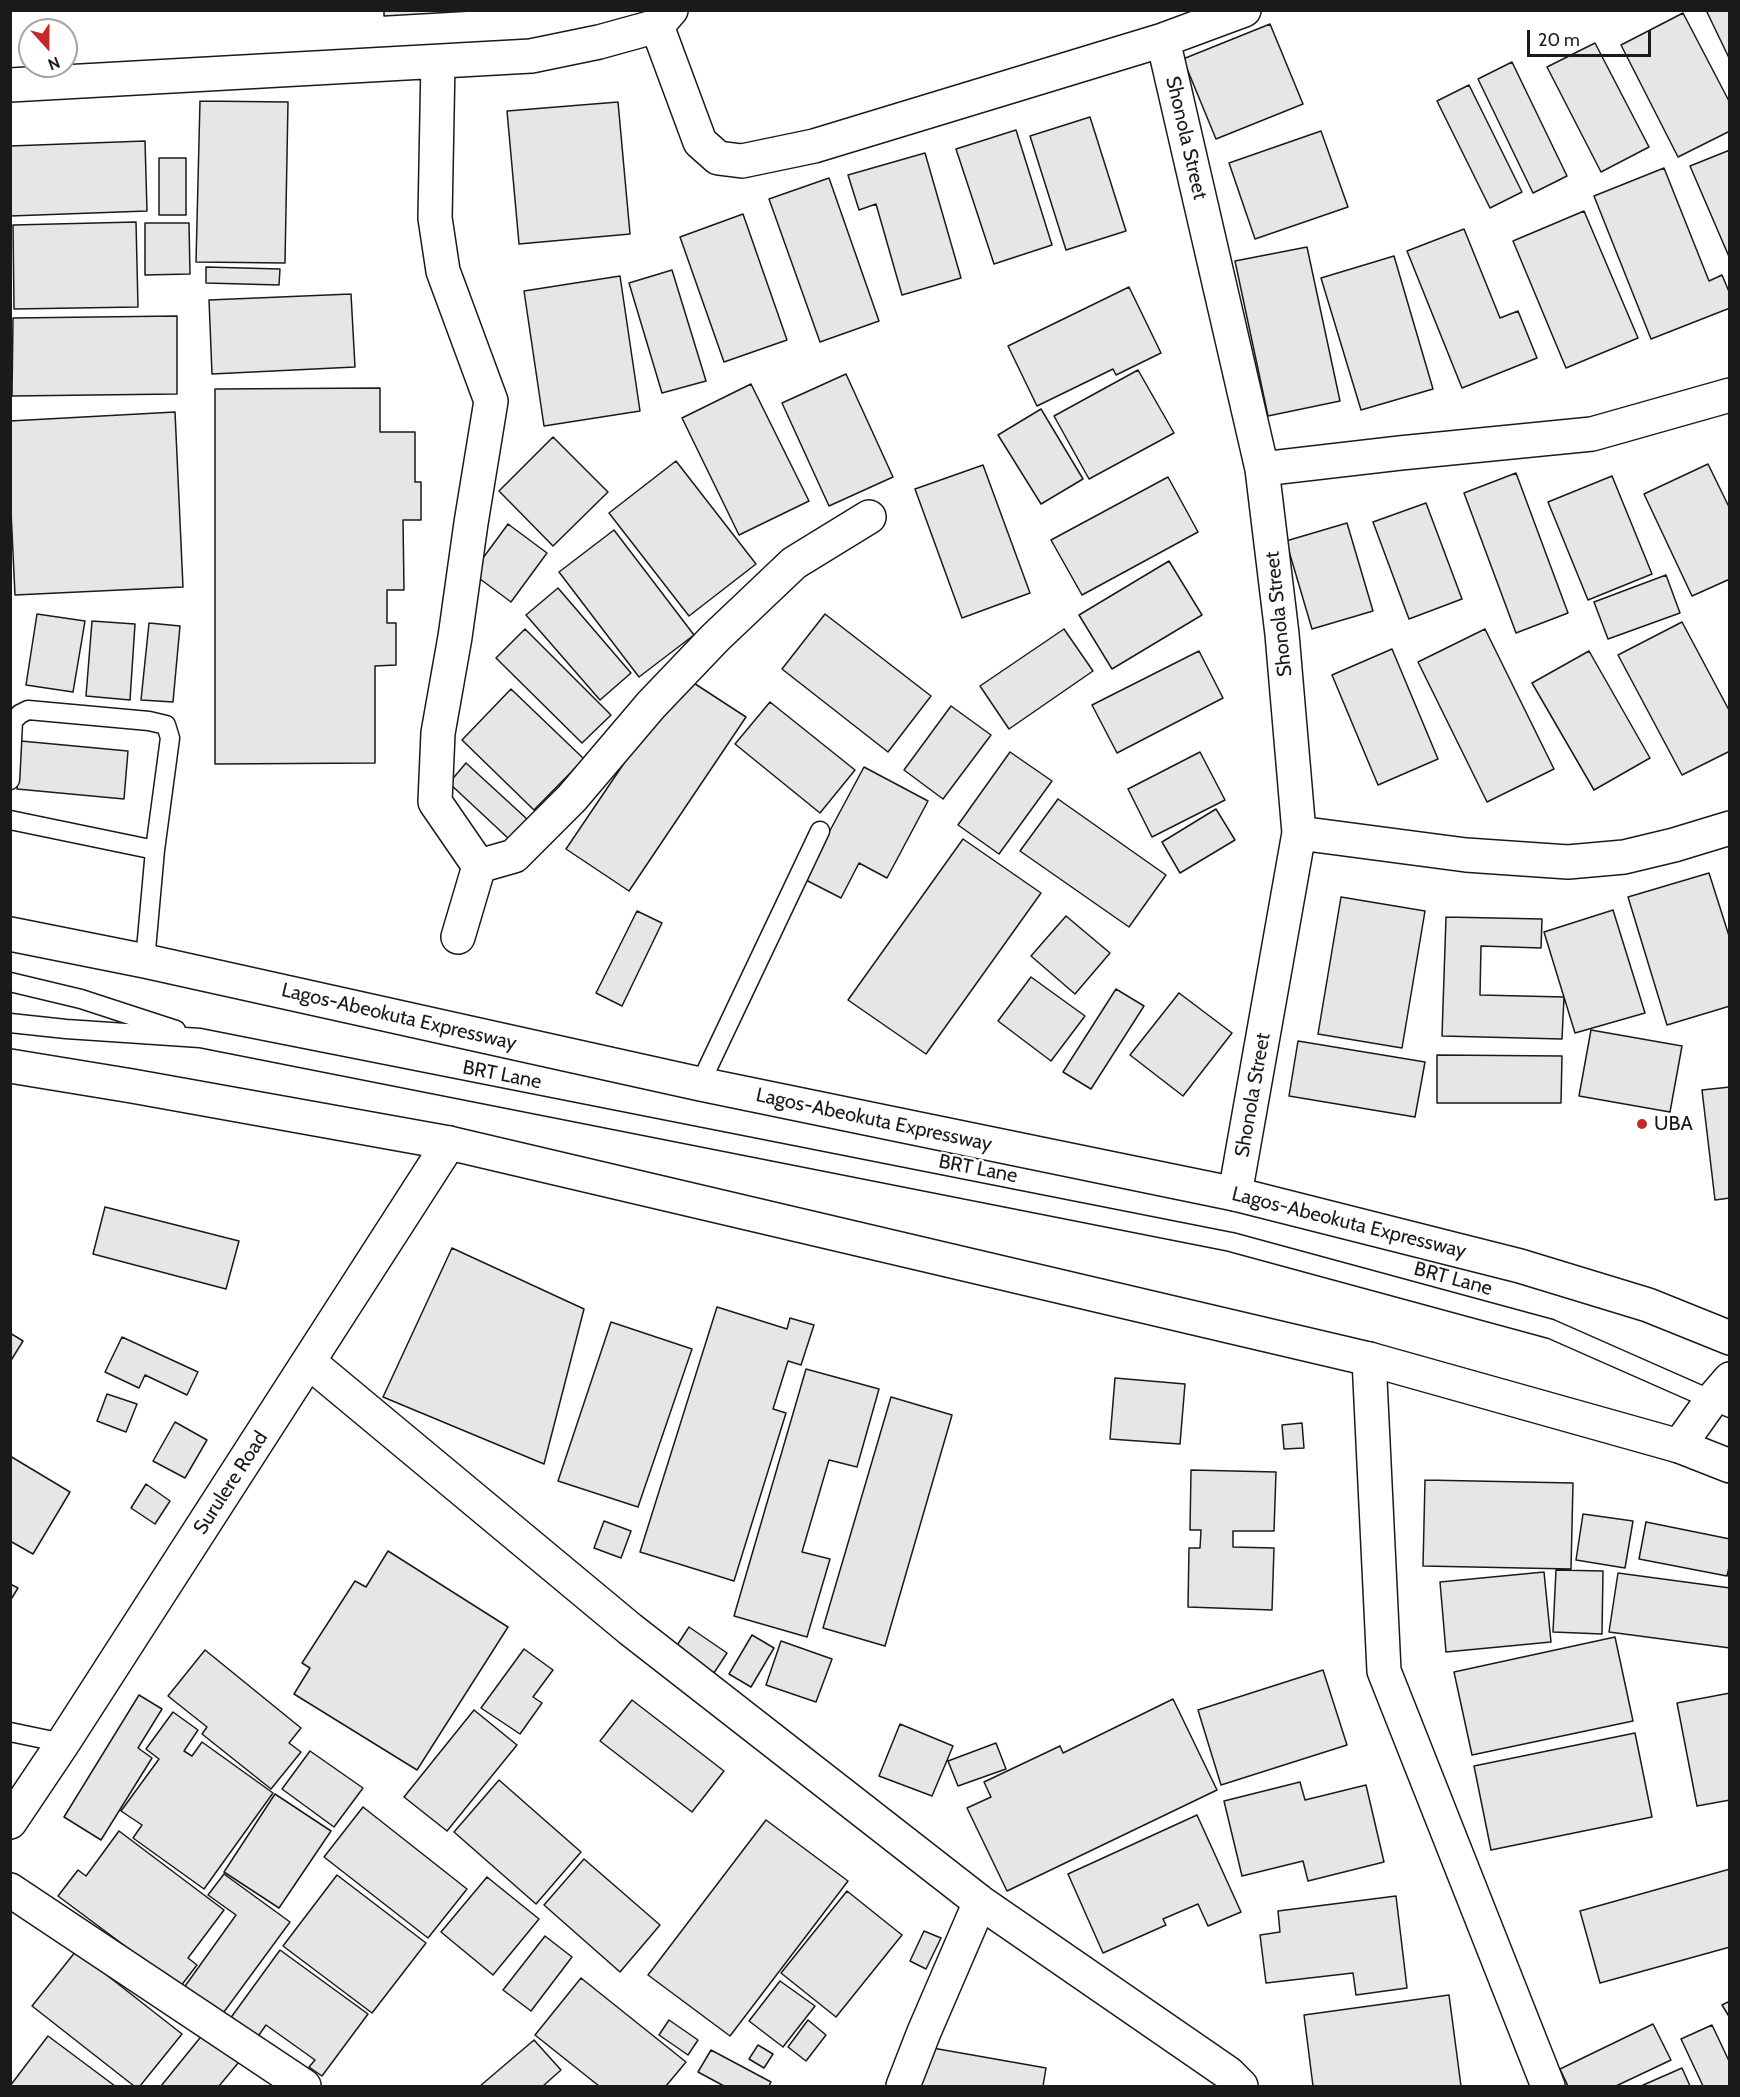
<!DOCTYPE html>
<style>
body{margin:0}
#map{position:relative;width:1740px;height:2097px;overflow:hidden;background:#fff;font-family:Cabin,sans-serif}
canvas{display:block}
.frame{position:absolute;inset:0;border:12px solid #1a1a1a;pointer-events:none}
.north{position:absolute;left:18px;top:18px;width:60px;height:60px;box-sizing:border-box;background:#fff;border:2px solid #a3a3a3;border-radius:50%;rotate:159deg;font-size:16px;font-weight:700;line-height:24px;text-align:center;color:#1a1a1a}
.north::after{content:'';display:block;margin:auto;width:21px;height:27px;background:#c62828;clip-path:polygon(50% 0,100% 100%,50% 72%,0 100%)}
.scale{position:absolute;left:1527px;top:30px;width:124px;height:27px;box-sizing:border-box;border:3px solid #1a1a1a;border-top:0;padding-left:8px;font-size:18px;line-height:21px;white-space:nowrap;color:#1a1a1a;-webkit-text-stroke:4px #fff;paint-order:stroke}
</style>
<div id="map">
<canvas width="1740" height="2097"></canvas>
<div class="frame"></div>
<div class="north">N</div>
<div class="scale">20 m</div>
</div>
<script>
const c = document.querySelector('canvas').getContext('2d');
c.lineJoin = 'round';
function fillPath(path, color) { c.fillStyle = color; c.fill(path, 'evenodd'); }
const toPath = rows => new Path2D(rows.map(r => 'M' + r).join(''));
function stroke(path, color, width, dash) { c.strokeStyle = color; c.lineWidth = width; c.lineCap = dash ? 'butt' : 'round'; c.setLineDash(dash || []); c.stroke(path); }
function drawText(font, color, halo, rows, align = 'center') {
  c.font = font + ' Cabin,sans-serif'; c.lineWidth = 4.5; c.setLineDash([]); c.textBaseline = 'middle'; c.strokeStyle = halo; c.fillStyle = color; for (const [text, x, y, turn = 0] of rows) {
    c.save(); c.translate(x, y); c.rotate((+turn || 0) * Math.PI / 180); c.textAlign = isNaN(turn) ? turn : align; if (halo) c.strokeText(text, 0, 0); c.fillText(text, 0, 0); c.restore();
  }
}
const building = toPath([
 [384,10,489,10,384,16,384,10],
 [1706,10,1730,10,1730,60,1706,10],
 [1683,13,1730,103,1730,131,1678,157,1621,45,1683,13],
 [1270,24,1303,104,1216,139,1183,59,1270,24],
 [1595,43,1649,147,1601,172,1547,67,1595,43],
 [1512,62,1567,176,1533,193,1478,79,1512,62],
 [1469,85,1522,192,1490,208,1437,101,1469,85],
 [200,101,288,102,285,263,196,262,200,101],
 [618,102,630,234,519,244,507,111,618,102],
 [1090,117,1126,231,1066,250,1030,136,1090,117],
 [1016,130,1052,245,994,264,956,149,1016,130],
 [1321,131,1348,207,1255,239,1229,163,1321,131],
 [145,141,147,211,10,216,10,146,145,141],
 [1730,150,1730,259,1690,166,1730,150],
 [925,153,961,278,902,295,876,204,859,210,848,175,925,153],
 [159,158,186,158,186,215,159,215,159,158],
 [1664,168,1709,281,1722,275,1730,294,1730,308,1651,339,1594,196,1664,168],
 [829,178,879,321,820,342,769,199,829,178],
 [1584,211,1638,338,1566,368,1513,241,1584,211],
 [743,214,787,340,724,362,680,237,743,214],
 [136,222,138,307,14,309,13,225,136,222],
 [145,223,189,223,190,274,145,275,145,223],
 [1464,229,1500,318,1518,311,1537,358,1462,388,1407,251,1464,229],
 [1307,247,1340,401,1268,416,1235,261,1307,247],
 [1394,256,1433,389,1361,410,1321,278,1394,256],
 [206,267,280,269,279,285,206,283,206,267],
 [672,270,706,381,662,393,629,283,672,270],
 [620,276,640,411,544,426,524,291,620,276],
 [1129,287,1161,353,1116,375,1113,369,1037,406,1008,346,1129,287],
 [351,294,355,367,212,374,209,300,351,294],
 [177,316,177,394,12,396,13,318,177,316],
 [1138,370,1174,433,1089,479,1054,416,1138,370],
 [846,374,893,477,829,506,782,403,846,374],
 [751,384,809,501,739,535,682,418,751,384],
 [380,388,380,432,415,432,415,482,421,482,421,520,403,520,404,590,387,590,387,623,396,623,396,665,375,666,375,763,215,764,215,389,380,388],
 [1041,409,1083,479,1041,504,998,435,1041,409],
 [175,412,183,587,15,595,10,490,10,421,175,412],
 [553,437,608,492,553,546,499,491,553,437],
 [676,461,756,564,689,616,609,513,676,461],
 [1708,464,1730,509,1730,579,1692,596,1644,494,1708,464],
 [983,465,1030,593,962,618,915,489,983,465],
 [1516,473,1568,613,1516,633,1464,493,1516,473],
 [1612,476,1652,574,1588,600,1548,502,1612,476],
 [1168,477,1198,532,1082,595,1051,540,1168,477],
 [1426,503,1462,599,1409,619,1373,522,1426,503],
 [1347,523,1373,611,1312,629,1286,541,1347,523],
 [508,524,547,553,511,602,472,573,508,524],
 [614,530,694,635,639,677,559,572,614,530],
 [1169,561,1202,615,1112,669,1079,615,1169,561],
 [1666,575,1680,613,1608,639,1594,602,1666,575],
 [558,588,631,673,600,700,526,615,558,588],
 [37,614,85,621,73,692,26,685,37,614],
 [825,614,931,696,888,752,782,669,825,614],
 [92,621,135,624,130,700,86,696,92,621],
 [1682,622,1730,712,1730,751,1682,775,1618,655,1682,622],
 [149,623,180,626,173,702,141,700,149,623],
 [525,629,611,715,582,743,496,658,525,629],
 [1064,629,1093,671,1009,729,980,686,1064,629],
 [1485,629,1554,769,1487,802,1418,662,1485,629],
 [1392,649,1438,759,1378,785,1332,675,1392,649],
 [1199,651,1223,698,1117,753,1092,705,1199,651],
 [1589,651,1650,758,1594,790,1532,683,1589,651],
 [683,676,746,717,629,891,566,849,683,676],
 [511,689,584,759,534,810,462,740,511,689],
 [770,702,855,770,820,813,735,744,770,702],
 [951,706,991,735,943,799,904,770,951,706],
 [21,741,128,751,124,799,17,789,21,741],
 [1010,752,1052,781,999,854,958,825,1010,752],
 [1200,752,1225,800,1152,837,1128,789,1200,752],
 [466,763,527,819,509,839,449,783,466,763],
 [864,767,928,801,887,878,859,863,841,898,804,879,864,767],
 [1058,799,1166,875,1129,927,1020,851,1058,799],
 [1216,809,1235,840,1180,873,1162,842,1216,809],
 [963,839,1041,893,926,1054,848,1000,963,839],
 [1709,873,1730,939,1730,1006,1667,1025,1628,897,1709,873],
 [1341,897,1425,911,1402,1048,1318,1034,1341,897],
 [1613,910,1645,1013,1575,1033,1544,932,1613,910],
 [637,911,662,923,622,1006,596,993,637,911],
 [1066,916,1110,953,1075,994,1031,956,1066,916],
 [1446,917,1542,919,1541,948,1481,946,1480,995,1564,997,1562,1039,1442,1036,1446,917],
 [1031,977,1085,1016,1051,1061,998,1021,1031,977],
 [1116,989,1144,1006,1091,1089,1063,1072,1116,989],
 [1179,993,1232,1033,1183,1096,1130,1055,1179,993],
 [1591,1030,1682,1046,1670,1112,1579,1096,1591,1030],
 [1298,1041,1425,1062,1415,1117,1289,1096,1298,1041],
 [1437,1055,1562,1056,1561,1103,1437,1103,1437,1055],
 [1730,1087,1730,1198,1715,1200,1702,1090,1730,1087],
 [105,1207,239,1241,226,1289,93,1254,105,1207],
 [452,1248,584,1309,544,1464,383,1397,452,1248],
 [717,1307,787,1329,790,1318,814,1325,801,1365,788,1361,773,1409,786,1413,734,1581,640,1552,717,1307],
 [611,1322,692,1349,638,1507,558,1481,611,1322],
 [10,1333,23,1341,10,1362,10,1333],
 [122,1337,198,1372,187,1395,145,1375,139,1388,105,1372,122,1337],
 [806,1369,879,1389,857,1467,829,1460,802,1552,830,1559,807,1637,734,1616,806,1369],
 [1115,1378,1185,1384,1180,1444,1110,1439,1115,1378],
 [107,1394,137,1404,126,1432,97,1421,107,1394],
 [891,1397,952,1415,885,1646,823,1628,891,1397],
 [175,1422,207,1440,185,1478,153,1461,175,1422],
 [1302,1423,1304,1448,1284,1449,1282,1425,1302,1423],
 [10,1456,70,1492,33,1554,10,1541,10,1456],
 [1191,1470,1276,1472,1274,1531,1233,1531,1233,1547,1274,1548,1272,1610,1188,1607,1189,1548,1200,1548,1201,1530,1190,1530,1191,1470],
 [1425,1480,1573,1483,1571,1569,1423,1566,1425,1480],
 [146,1484,170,1501,155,1524,131,1508,146,1484],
 [1583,1514,1633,1521,1625,1568,1576,1560,1583,1514],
 [604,1521,631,1531,621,1558,594,1548,604,1521],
 [1646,1522,1730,1539,1730,1563,1727,1576,1639,1559,1646,1522],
 [388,1551,508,1627,417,1770,294,1694,310,1668,302,1663,355,1581,366,1587,388,1551],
 [1556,1570,1603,1571,1602,1634,1553,1632,1556,1570],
 [1544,1572,1551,1642,1446,1652,1440,1582,1544,1572],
 [1618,1573,1730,1588,1730,1648,1609,1632,1618,1573],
 [10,1584,18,1588,10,1601,10,1584],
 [689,1627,727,1653,712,1676,674,1650,689,1627],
 [752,1635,774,1648,751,1687,729,1674,752,1635],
 [1615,1637,1633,1721,1472,1755,1454,1672,1615,1637],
 [781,1641,832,1659,816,1702,766,1685,781,1641],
 [524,1649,553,1670,533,1697,542,1703,520,1734,481,1708,524,1649],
 [205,1650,301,1728,289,1743,301,1752,271,1789,202,1734,207,1727,168,1696,205,1650],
 [1323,1670,1347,1745,1221,1785,1198,1710,1323,1670],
 [1730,1693,1730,1800,1697,1806,1677,1703,1730,1693],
 [139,1695,162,1709,138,1748,152,1758,101,1840,64,1817,139,1695],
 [1173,1699,1217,1790,1007,1891,967,1808,991,1797,984,1782,1060,1746,1063,1753,1173,1699],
 [632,1700,724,1771,692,1812,600,1741,632,1700],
 [474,1710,517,1745,447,1831,404,1797,474,1710],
 [173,1712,198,1730,184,1751,192,1756,202,1742,273,1793,204,1889,133,1838,142,1825,121,1811,159,1759,146,1749,173,1712],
 [900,1724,953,1746,932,1796,879,1776,900,1724],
 [1635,1733,1652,1817,1491,1850,1474,1766,1635,1733],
 [996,1743,1006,1769,958,1786,948,1761,996,1743],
 [310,1751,363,1788,334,1827,282,1789,310,1751],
 [499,1780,581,1852,536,1904,454,1832,499,1780],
 [1300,1782,1305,1800,1366,1785,1384,1862,1308,1881,1303,1861,1242,1876,1224,1801,1300,1782],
 [275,1794,331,1831,279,1908,224,1872,275,1794],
 [363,1807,467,1889,428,1938,324,1857,363,1807],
 [1197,1815,1241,1912,1208,1926,1198,1904,1163,1919,1166,1925,1103,1953,1068,1874,1197,1815],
 [766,1820,848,1881,730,2036,648,1975,766,1820],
 [119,1831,224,1910,188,1958,197,1965,180,1987,58,1896,78,1870,86,1876,119,1831],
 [584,1859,660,1925,620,1972,544,1905,584,1859],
 [1730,1869,1730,1947,1600,1983,1580,1911,1730,1869],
 [224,1874,290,1922,221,2016,183,1989,236,1915,208,1895,224,1874],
 [337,1875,426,1943,372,2013,283,1946,337,1875],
 [487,1877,539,1919,493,1975,441,1932,487,1877],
 [847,1891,902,1935,836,2017,781,1973,847,1891],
 [1396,1896,1407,1988,1356,1995,1353,1973,1266,1983,1260,1935,1280,1932,1278,1911,1396,1896],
 [924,1931,941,1938,926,1969,910,1961,924,1931],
 [545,1936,572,1957,531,2011,503,1990,545,1936],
 [280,1950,368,2014,322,2076,309,2067,315,2060,266,2025,254,2042,227,2023,280,1950],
 [76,1951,182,2034,140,2086,134,2086,32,2006,76,1951],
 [581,1978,686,2062,666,2086,599,2086,535,2035,581,1978],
 [780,1981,815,2006,783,2047,749,2021,780,1981],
 [1449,1995,1461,2086,1313,2086,1304,2015,1449,1995],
 [1730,2001,1730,2018,1722,2005,1730,2001],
 [669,2020,698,2040,688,2055,659,2035,669,2020],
 [808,2020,826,2035,806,2061,788,2047,808,2020],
 [1653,2024,1671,2060,1616,2086,1568,2086,1560,2069,1653,2024],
 [1712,2025,1730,2063,1730,2086,1703,2086,1681,2039,1712,2025],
 [208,2028,244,2056,219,2086,161,2086,208,2028],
 [48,2036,115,2086,10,2086,48,2036],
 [534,2040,561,2070,543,2086,480,2086,534,2040],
 [758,2045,773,2054,764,2068,749,2059,758,2045],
 [927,2047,1046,2068,1043,2086,920,2086,927,2047],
 [711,2050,771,2082,769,2086,724,2086,698,2072,711,2050],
 [1682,2068,1690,2086,1641,2086,1682,2068]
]);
const service = toPath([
 [10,780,13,721,20,714,28,710,149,721,166,725,170,738,155,850,145,961],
 [10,820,155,850],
 [10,982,81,999,176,1030],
 [10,1023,66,1029,200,1038,1231,1242,1551,1329,1730,1408],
 [700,1084,820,831],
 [10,1732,63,1743]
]);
const minor = toPath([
 [657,26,700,142,718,158,742,161,814,146,1163,40,1244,10],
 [1163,40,1262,469,1282,634,1299,833,1235,1194],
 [438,62,435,218,443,271,491,401,471,523,455,637,438,733,435,802,479,866],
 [10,85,531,56,599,42,657,26,671,10],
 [1262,469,1400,453,1592,434,1730,395],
 [1299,833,1466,855,1568,862,1624,857,1674,845,1730,828],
 [479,866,514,856,572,798,651,705,715,638,794,563,869,517],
 [458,937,479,866],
 [1369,1359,1384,1671,1548,2086],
 [309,1362,630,1629,980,1902,1228,2073,1241,2086],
 [10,1822,63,1743,449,1143],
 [10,1890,304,2086],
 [903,2086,924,2032,980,1902]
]);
const secondary = toPath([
 [1679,1446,1711,1401,1730,1379]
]);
const trunk = toPath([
 [10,934,145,961,700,1084,1235,1194,1520,1266,1648,1305,1730,1338],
 [10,1066,132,1086,449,1143,1369,1359,1679,1446,1730,1466]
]);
const markers = [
 [1642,1124,6,"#c62828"]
];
const streetNames = [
 ["Shonola Street",1186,138,77],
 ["Shonola Street",1279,614,-96],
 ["Lagos-Abeokuta Expressway",399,1017,13],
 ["BRT Lane",502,1075,11],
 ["Shonola Street",1253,1095,-80],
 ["Lagos-Abeokuta Expressway",874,1120,12],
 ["BRT Lane",978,1169,11],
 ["Lagos-Abeokuta Expressway",1349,1223,14],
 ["BRT Lane",1453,1279,15],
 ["Surulere Road",231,1483,-57]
];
const poiNames = [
 ["UBA",1654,1124]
];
fillPath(building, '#e6e6e6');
stroke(building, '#1a1a1a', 1.5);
stroke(service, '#1a1a1a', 21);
stroke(minor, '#1a1a1a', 36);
stroke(secondary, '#1a1a1a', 36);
stroke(trunk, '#1a1a1a', 36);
stroke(service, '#fff', 18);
stroke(minor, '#fff', 33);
stroke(secondary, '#fff', 33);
stroke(trunk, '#fff', 33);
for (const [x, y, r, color] of markers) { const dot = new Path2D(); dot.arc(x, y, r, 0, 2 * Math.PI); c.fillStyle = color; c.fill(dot); stroke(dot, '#fff', 2); }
drawText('20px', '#1a1a1a', '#fff', streetNames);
drawText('20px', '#1a1a1a', '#fff', poiNames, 'left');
</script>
